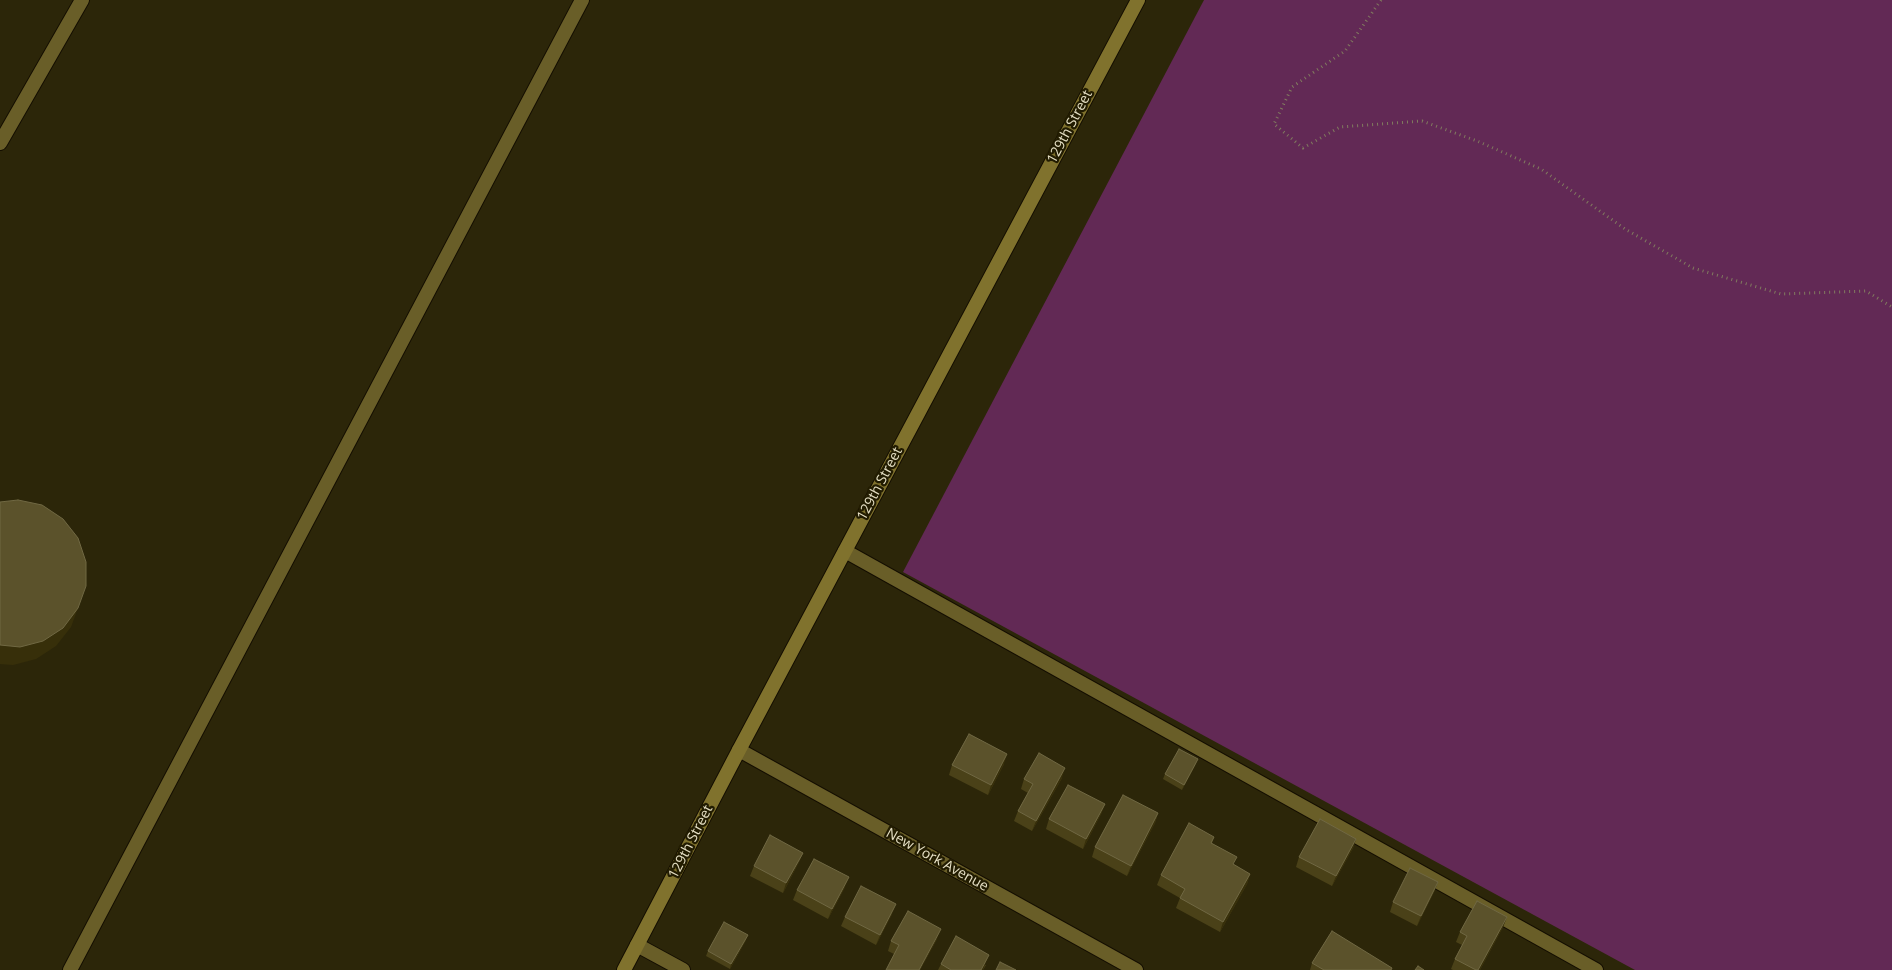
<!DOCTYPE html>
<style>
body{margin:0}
canvas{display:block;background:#2c2609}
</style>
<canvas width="1892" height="970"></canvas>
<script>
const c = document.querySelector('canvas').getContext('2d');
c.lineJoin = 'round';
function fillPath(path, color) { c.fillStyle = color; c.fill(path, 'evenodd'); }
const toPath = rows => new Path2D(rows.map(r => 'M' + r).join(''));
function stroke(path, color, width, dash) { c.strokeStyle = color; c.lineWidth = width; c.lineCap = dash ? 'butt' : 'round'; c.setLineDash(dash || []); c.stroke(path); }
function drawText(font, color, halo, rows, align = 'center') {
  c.font = font + ' "Open Sans",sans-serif'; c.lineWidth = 4.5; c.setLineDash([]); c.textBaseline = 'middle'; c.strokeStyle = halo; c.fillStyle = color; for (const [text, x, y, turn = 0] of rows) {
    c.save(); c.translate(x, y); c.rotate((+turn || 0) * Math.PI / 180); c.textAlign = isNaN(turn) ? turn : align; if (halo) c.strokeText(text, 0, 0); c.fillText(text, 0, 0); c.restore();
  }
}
const green = toPath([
 [1204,0,1892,0,1892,970,1635,970,903,572]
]);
const path = toPath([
 [1381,0,1345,51,1292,87,1274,124,1303,148,1340,127,1422,121,1477,141,1541,169,1625,229,1693,268,1781,294,1866,291,1892,307]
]);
const service = toPath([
 [0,143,82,0],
 [845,551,1596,970],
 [637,945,683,970],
 [70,970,582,0]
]);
const tertiary = toPath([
 [739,750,1136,970]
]);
const secondary = toPath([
 [624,970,739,750,1138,0]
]);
const wall = toPath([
 [1004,764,988,795,949,775,952,765],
 [1196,764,1182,790,1163,779,1165,774],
 [1062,778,1032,831,1014,821,1018,811,1028,793,1021,789,1024,779],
 [1105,804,1101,814,1083,849,1046,829,1049,819],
 [1158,813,1155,823,1127,876,1092,857,1095,847],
 [1214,837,1212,843,1234,865,1250,874,1247,884,1220,932,1176,908,1180,898,1157,885,1161,875],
 [1356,839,1353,848,1332,886,1296,867,1299,857],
 [803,853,799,862,783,893,750,876,754,866],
 [1438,882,1434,892,1417,926,1390,912,1393,902],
 [845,887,828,919,793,900,797,890],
 [892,914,876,945,841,926,845,917],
 [1507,917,1503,927,1480,970,1453,970,1451,969,1455,959,1462,945,1456,942,1460,932],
 [937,939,920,970,886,970,894,954,888,951,891,941],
 [746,940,730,969,706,956,708,951],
 [1312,963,1392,970,1310,970],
 [941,964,986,965,983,970,938,970]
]);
const shadedWall = toPath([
 [78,608,71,627,56,646,36,659,13,665,0,664,0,645],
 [1007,754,1004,764,988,795,991,785],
 [1198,759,1196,764,1182,790,1184,785],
 [1065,768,1062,778,1032,831,1036,821],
 [1105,804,1101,814,1083,849,1086,839],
 [1158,813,1155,823,1127,876,1131,866],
 [1356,839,1353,848,1332,886,1336,876],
 [803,853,799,862,783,893,786,883],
 [1250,874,1247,884,1220,932,1223,922],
 [849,877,845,887,828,919,832,909],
 [1438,882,1434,892,1417,926,1421,916],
 [896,904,892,914,876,945,880,935],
 [1507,917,1503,927,1480,970,1478,970],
 [941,929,937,939,920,970,919,970],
 [748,935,746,940,730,969,731,964],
 [989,955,983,970,981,970]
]);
const building = toPath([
 [18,500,42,505,63,519,78,538,86,562,86,586,78,608,63,628,43,641,20,647,0,645,0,502,18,500],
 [969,734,1007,754,991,785,952,765,969,734],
 [1179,749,1198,759,1184,785,1165,774,1179,749],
 [1039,753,1065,768,1036,821,1018,811,1033,784,1024,779,1039,753],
 [1068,785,1105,804,1086,839,1049,819,1068,785],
 [1123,795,1158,813,1131,866,1095,847,1123,795],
 [1320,819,1356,839,1336,876,1299,857,1320,819],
 [1189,823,1214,837,1211,843,1237,857,1233,864,1250,874,1223,922,1180,898,1185,889,1161,875,1189,823],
 [770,835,803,853,786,883,754,866,770,835],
 [814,859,849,877,832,909,797,890,814,859],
 [1410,868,1438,882,1421,916,1393,902,1410,868],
 [861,886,896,904,880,935,845,917,861,886],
 [1477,901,1507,917,1478,970,1476,970,1455,959,1467,936,1460,932,1477,901],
 [908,911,941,929,919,970,886,970,899,945,891,941,908,911],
 [724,922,748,935,731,964,708,951,724,922],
 [1332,931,1392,968,1391,970,1324,970,1312,963,1332,931],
 [956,936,989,955,981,970,951,970,941,964,956,936],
 [1000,962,1016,970,996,970,1000,962],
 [1418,966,1424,970,1415,970,1418,966]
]);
const streetNames = [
 ["129th Street",1070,127,-62],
 ["129th Street",880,484,-62],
 ["129th Street",691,842,-63],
 ["New York Avenue",937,860,29]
];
fillPath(green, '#622955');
stroke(service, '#140e00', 16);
stroke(tertiary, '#140e00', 16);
stroke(secondary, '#140e00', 16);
stroke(path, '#817b5f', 3, [1, 4]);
stroke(service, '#695e28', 14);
stroke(tertiary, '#695e28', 14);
stroke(secondary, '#80722d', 14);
fillPath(wall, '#4a4118');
fillPath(shadedWall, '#372f0a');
fillPath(building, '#5b522b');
stroke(building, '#706843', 1);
drawText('14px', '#e6e0c5', '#221c01', streetNames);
</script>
